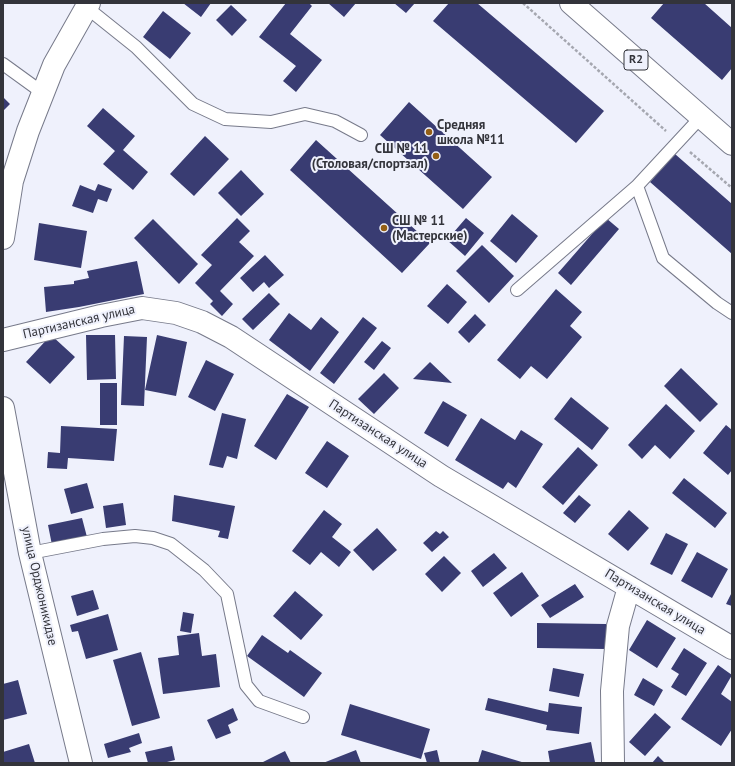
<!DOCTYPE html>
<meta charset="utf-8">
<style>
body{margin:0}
#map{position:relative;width:735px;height:766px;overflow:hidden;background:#eff1fc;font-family:"PT Sans",sans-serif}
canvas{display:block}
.frame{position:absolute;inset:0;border:4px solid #33343b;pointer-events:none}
</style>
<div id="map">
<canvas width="735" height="766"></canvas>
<div class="frame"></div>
</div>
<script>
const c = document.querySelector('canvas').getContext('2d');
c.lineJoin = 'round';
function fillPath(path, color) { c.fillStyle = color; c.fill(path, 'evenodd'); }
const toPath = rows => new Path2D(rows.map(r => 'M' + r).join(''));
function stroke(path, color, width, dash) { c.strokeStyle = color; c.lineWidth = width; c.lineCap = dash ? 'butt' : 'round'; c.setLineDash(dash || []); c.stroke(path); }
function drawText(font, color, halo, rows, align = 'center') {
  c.font = font + ' "PT Sans",sans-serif'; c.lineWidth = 4; c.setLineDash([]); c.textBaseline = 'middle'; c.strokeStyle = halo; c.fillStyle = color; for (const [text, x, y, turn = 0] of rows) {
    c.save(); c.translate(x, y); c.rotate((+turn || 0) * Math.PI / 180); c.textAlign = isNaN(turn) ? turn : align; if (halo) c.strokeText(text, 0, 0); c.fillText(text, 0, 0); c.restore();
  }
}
const building = toPath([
 [183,3,211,3,201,17],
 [286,3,309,3,312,6,290,34,322,60,296,92,283,81,296,66,259,37],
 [328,3,356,3,344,17],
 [394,3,415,3,406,13],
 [449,3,477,3,604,111,576,143,433,21],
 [664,3,704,3,732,28,732,68,722,80,651,18],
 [231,5,247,20,232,36,216,20],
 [163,11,191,33,170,59,143,37],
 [3,97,10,104,3,111],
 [409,102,492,177,463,209,380,135],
 [103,108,135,136,123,150,148,172,133,190,103,164,115,151,87,126],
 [205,136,229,159,194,196,170,174],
 [316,140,430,243,402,273,290,170],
 [675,154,732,204,732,254,650,182],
 [241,170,264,194,241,216,218,193],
 [98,184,112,189,107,202,98,199,93,213,72,206,80,185,95,191],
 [512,214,538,236,516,263,490,241],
 [237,218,250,231,239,242,254,256,220,291,233,304,222,316,210,304,213,301,195,283,212,265,201,255],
 [466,218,484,233,465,256,447,240],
 [606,218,619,229,571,285,558,273],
 [153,219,198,264,179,284,134,238],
 [39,223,87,231,81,268,34,260],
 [482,245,514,276,489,303,456,271],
 [265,255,284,275,269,288,264,282,253,292,240,278],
 [137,261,144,294,79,307,46,312,44,287,74,284,74,281,89,278,87,271],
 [447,284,467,302,448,324,427,306],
 [556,289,582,312,570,326,582,337,547,379,531,366,520,379,497,360],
 [269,293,280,304,253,330,242,319],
 [289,313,311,330,321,317,339,332,310,371,269,340],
 [475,314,486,325,469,343,458,332],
 [363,317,377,328,334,384,320,373],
 [51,335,75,357,50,384,26,362],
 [86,335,115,335,116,379,87,380],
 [157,335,187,342,176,396,145,390],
 [124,336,147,337,144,406,121,405],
 [382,341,391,348,374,370,364,362],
 [206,360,234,374,215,411,188,397],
 [430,362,452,383,413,379],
 [681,368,718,404,700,422,664,386],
 [384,373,399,388,374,414,358,399],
 [100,383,117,383,117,425,100,425],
 [287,394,309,407,276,460,254,446],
 [571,397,609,428,592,450,554,419],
 [443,401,467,415,448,447,424,433],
 [666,404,695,431,670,459,655,445,642,459,628,445],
 [222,413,246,419,237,459,227,456,223,468,209,465],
 [481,418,515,440,521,430,543,444,516,488,508,482,503,489,455,460],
 [726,425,732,430,732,470,728,475,703,453],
 [61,426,117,429,114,461,68,458,67,469,47,468,48,452,60,453],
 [327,441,349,456,327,488,305,473],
 [578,447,598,465,563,505,542,487],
 [684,478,727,513,715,528,672,493],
 [87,483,94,508,71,514,64,489],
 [174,495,235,506,228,539,218,537,220,531,172,521],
 [579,495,591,505,575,523,563,513],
 [123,503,126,525,106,528,103,506],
 [324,510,342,524,332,537,351,552,339,567,321,552,310,565,292,551],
 [629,510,649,528,628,551,608,534],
 [82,518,87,537,52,545,48,525],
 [377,528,397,550,373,571,353,550],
 [436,531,440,534,443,531,449,537,432,552,423,543],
 [666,533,688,544,672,575,650,564],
 [697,552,728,569,712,598,681,581],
 [494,553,507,568,483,587,471,571],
 [444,556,461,573,442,592,425,574],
 [522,572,539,596,511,617,493,593],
 [575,584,584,597,550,618,541,605],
 [93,590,99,609,77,616,71,596],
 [295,591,323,615,301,640,273,616],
 [732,592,732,606,726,604],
 [183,612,194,614,191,633,180,631],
 [108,614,118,650,86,659,78,631,72,632,70,625],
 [647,620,676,638,657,668,629,650],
 [537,623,606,624,606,649,537,648],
 [199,633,202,656,216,654,220,687,163,694,158,658,179,655,177,636],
 [262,635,288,653,290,650,322,673,304,697,247,656],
 [684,648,707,663,686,696,671,687,679,674,671,669],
 [141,652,160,718,132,726,113,660],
 [718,665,732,675,721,694,732,702,732,729,721,746,681,719],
 [553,668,584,674,579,697,549,691],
 [643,678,663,690,654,706,634,695],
 [18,680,27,714,3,720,3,684],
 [488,698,548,712,549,703,582,707,579,734,546,730,547,725,485,710],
 [350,704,430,729,421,759,341,735],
 [233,708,238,720,228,725,231,733,216,739,207,720],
 [655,713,671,727,645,756,629,742],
 [139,733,142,743,129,748,131,752,108,758,104,744],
 [591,742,595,762,550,763,548,751],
 [29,744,35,763,3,763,3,752],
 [172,746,175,760,163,763,148,763,145,752],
 [356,750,361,763,323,763],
 [437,750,440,763,427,763,424,753],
 [482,750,525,763,478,763],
 [285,751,291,763,261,763],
 [658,756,665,763,652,763]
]);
const path = toPath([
 [523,3,666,131],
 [690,152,732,188]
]);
const service = toPath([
 [86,7,136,47,193,104,225,119,271,122,305,114,335,121,361,135],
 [3,64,43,93],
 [637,186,663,258,717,303,732,313],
 [517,290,637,186,701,117],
 [30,553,103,539,135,536,153,538,171,544,204,570,227,594,246,685,259,701,303,717]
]);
const minor = toPath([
 [3,238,12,181,28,131,54,65,89,3],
 [3,340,101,316,142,308,176,313,202,322,231,337,441,476,732,648],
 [3,408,30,553,81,763],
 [613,763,612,691,618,626,629,587]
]);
const primary = toPath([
 [571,3,732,144]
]);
const markers = [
 [429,132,4,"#945f15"],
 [436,156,4,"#945f15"],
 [384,228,4,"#945f15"]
];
const shields = [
 [636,60,24]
];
const shieldNames = [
 ["R2",636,60]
];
const poiNames = [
 ["Средняя",437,125],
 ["школа №11",437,140],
 ["СШ № 11",428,149,"right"],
 ["(Столовая/спортзал)",428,164,"right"],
 ["СШ № 11",392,221],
 ["(Мастерские)",392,236]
];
const streetNames = [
 ["Партизанская улица",79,322,-13],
 ["Партизанская улица",378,434,33],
 ["улица Орджоникидзе",39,586,77],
 ["Партизанская улица",655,602,31]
];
fillPath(building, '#393c72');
stroke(service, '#777a8a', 14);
stroke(minor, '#777a8a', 24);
stroke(primary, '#777a8a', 24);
stroke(path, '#a5a7b0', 2.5, [3, 2]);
stroke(service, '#fff', 12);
stroke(minor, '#fff', 22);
stroke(primary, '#fff', 22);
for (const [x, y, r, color] of markers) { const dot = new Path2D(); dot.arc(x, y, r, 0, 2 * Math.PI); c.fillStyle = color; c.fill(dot); stroke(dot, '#eff1fc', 1.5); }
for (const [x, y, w] of shields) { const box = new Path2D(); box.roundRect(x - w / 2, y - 10, w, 20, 3); c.fillStyle = '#eff1fc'; c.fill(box); stroke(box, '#33343b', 1); }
drawText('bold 12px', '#33343b', null, shieldNames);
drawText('bold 13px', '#33343b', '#eff1fc', poiNames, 'left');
drawText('13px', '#33343b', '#eff1fc', streetNames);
</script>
